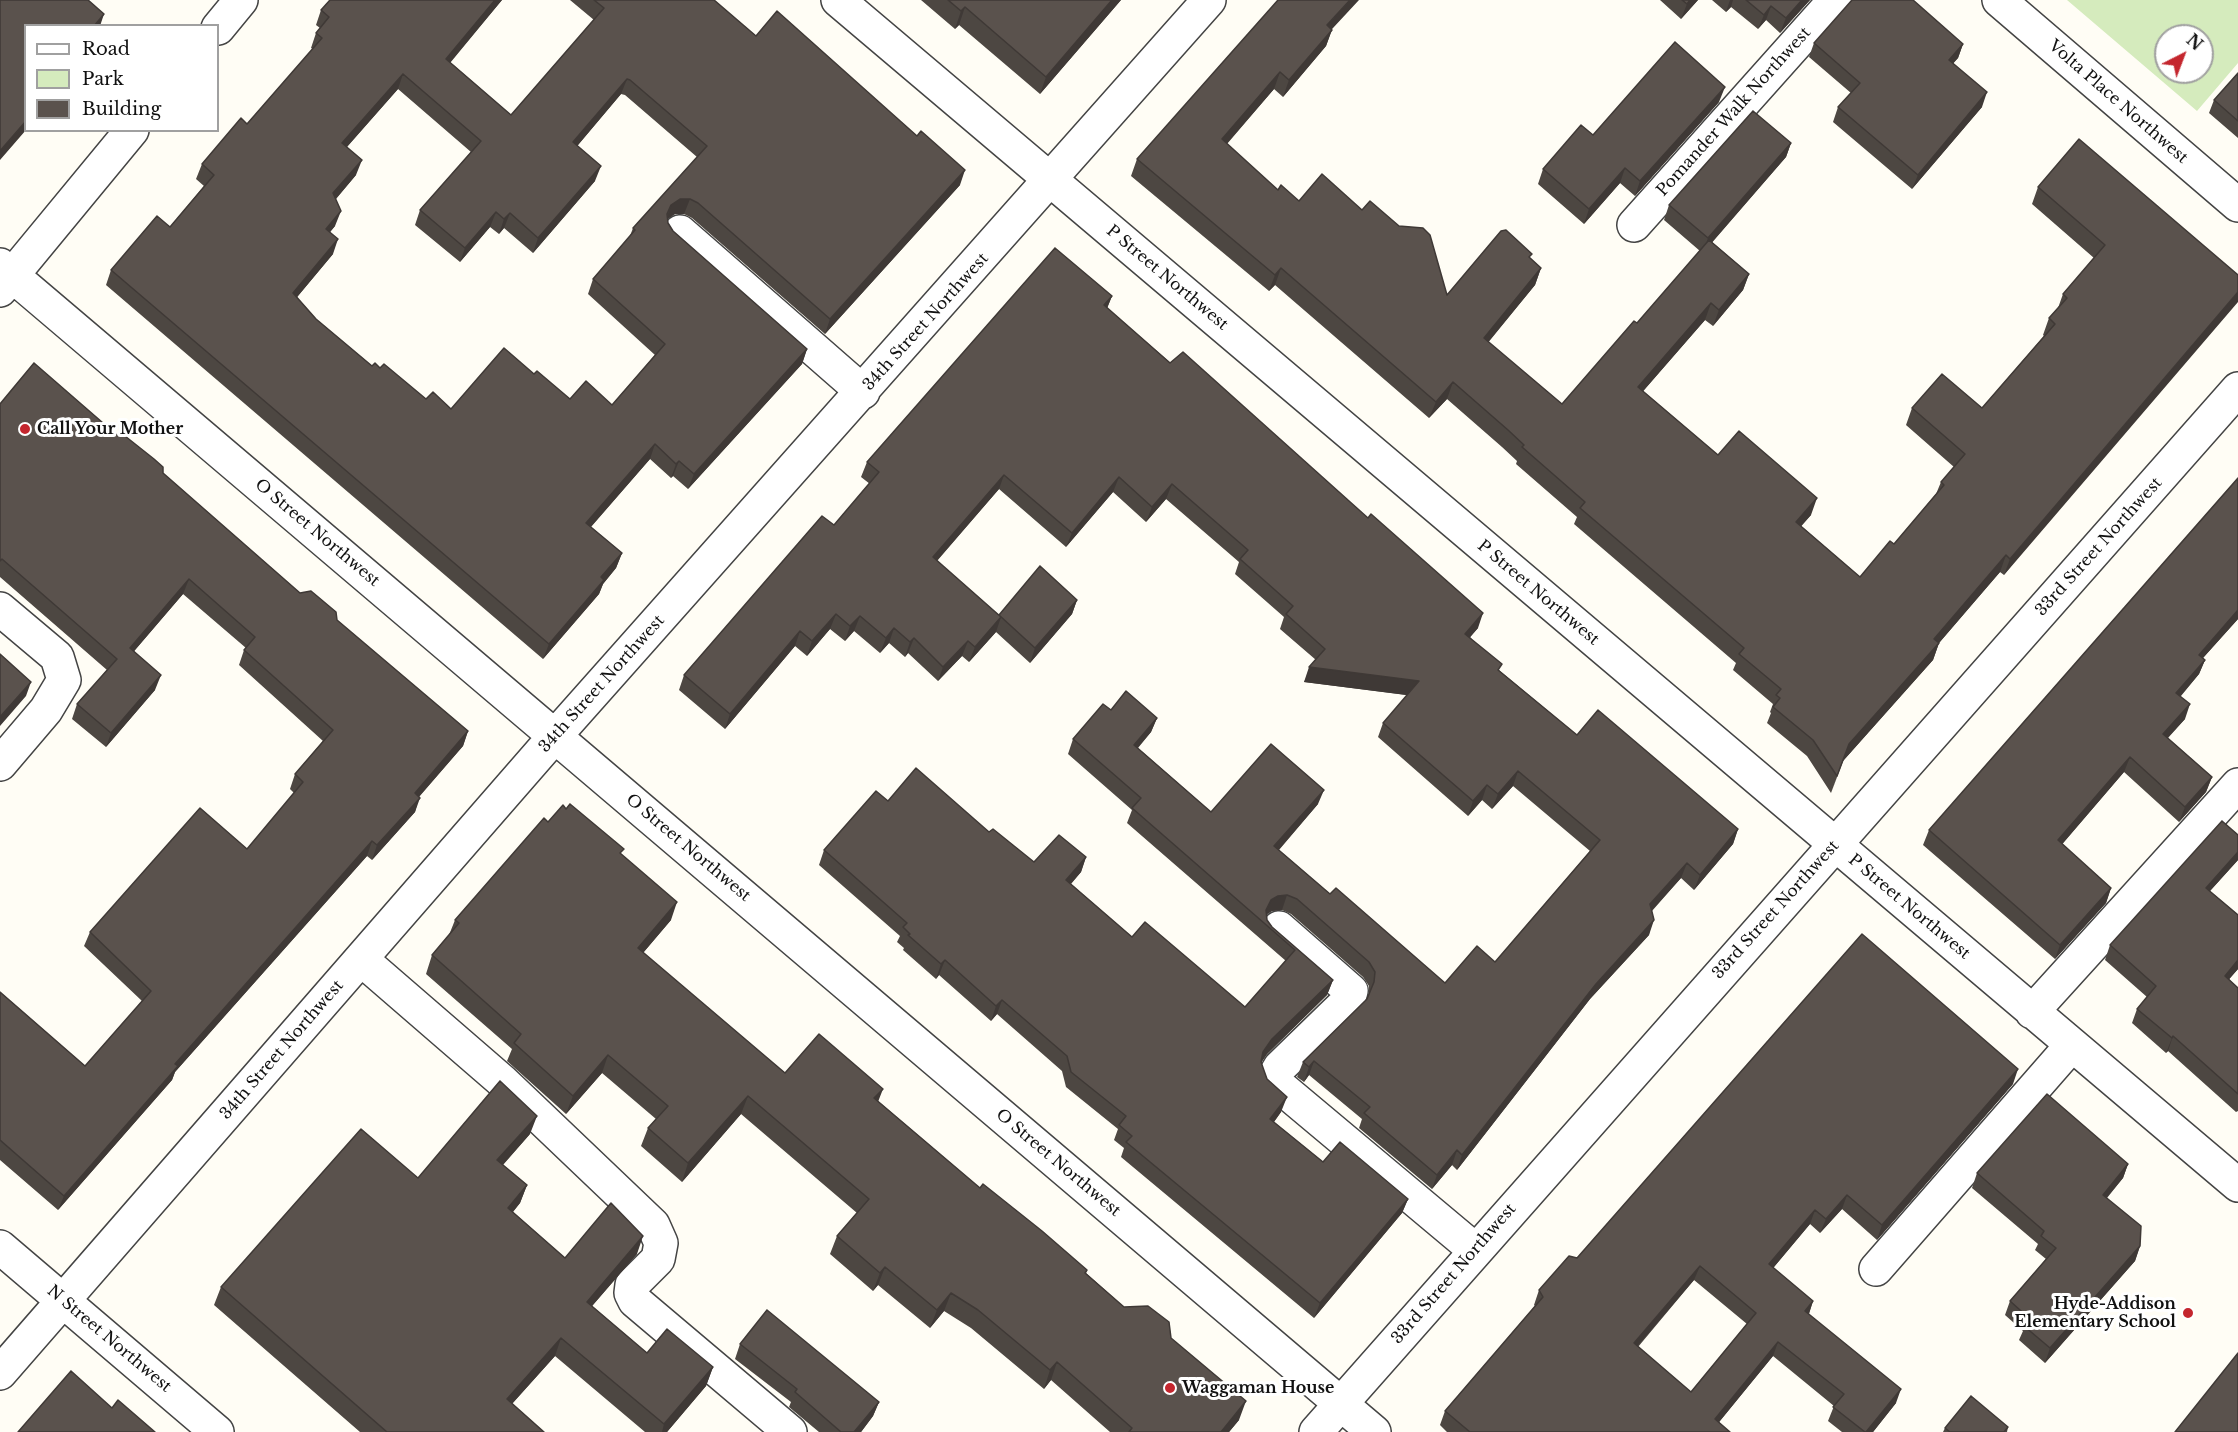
<!DOCTYPE html>
<style>
body{margin:0}
#map{position:relative;width:2238px;height:1432px;overflow:hidden;background:#fffdf5;font-family:"Libre Baskerville",serif}
canvas{display:block}
.legend{position:absolute;left:24px;top:24px;width:195px;height:108px;box-sizing:border-box;background:#fff;border:2px solid #a0a0a0;margin:0;padding:8px 10px;list-style:none;font-size:18px;color:#111}
.legend li{display:flex;align-items:center;gap:12px;height:30px}
.legend b{width:30px;border:2px solid #a0a0a0}
.north{position:absolute;left:2154px;top:24px;width:60px;height:60px;box-sizing:border-box;background:#fff;border:2px solid #a0a0a0;border-radius:50%;rotate:42deg;font-size:16px;font-weight:700;line-height:24px;text-align:center;color:#111}
.north::after{content:'';display:block;margin:auto;width:21px;height:27px;background:#c4262e;clip-path:polygon(50% 0,100% 100%,50% 72%,0 100%)}
</style>
<div id="map">
<canvas width="2238" height="1432"></canvas>
<ul class="legend">
<li><b style="height:8px;background:#fff"></b>Road</li>
<li><b style="height:16px;background:#d5ebbd"></b>Park</li>
<li><b style="height:16px;background:#5a524d"></b>Building</li>
</ul>
<div class="north">N</div>
</div>
<script>
const c = document.querySelector('canvas').getContext('2d');
c.lineJoin = 'round';
function fillPath(path, color) { c.fillStyle = color; c.fill(path, 'evenodd'); }
const toPath = rows => new Path2D(rows.map(r => 'M' + r).join(''));
function stroke(path, color, width, dash) { c.strokeStyle = color; c.lineWidth = width; c.lineCap = dash ? 'butt' : 'round'; c.setLineDash(dash || []); c.stroke(path); }
function drawText(font, color, halo, rows, align = 'center') {
  c.font = font + ' "Libre Baskerville",serif'; c.lineWidth = 6; c.setLineDash([]); c.textBaseline = 'middle'; c.strokeStyle = halo; c.fillStyle = color; for (const [text, x, y, turn = 0] of rows) {
    c.save(); c.translate(x, y); c.rotate((+turn || 0) * Math.PI / 180); c.textAlign = isNaN(turn) ? turn : align; if (halo) c.strokeText(text, 0, 0); c.fillText(text, 0, 0); c.restore();
  }
}
const green = toPath([
 [2067,0,2238,0,2238,63,2197,111],
 [2166,36,2202,36,2202,72,2166,72]
]);
const minor = toPath([
 [838,0,2238,1185],
 [1999,0,2238,205],
 [218,28,241,0],
 [1634,225,1835,0],
 [680,232,863,392],
 [0,265,1374,1432],
 [0,290,132,130],
 [0,609,57,657,64,680,46,710,0,764],
 [1279,928,1351,991,1348,1001,1280,1067,1274,1077,1278,1085,1475,1250],
 [361,959,502,1081,653,1225,661,1243,658,1259,632,1285,631,1293,635,1301,790,1432],
 [2032,1012,2238,785],
 [0,1247,217,1432],
 [1876,1269,2071,1046],
 [0,1373,555,736,1209,0],
 [1316,1432,2238,389]
]);
const wall = toPath([
 [330,0,502,0,450,62,511,115,594,20,570,0,714,0,756,36,960,185,825,334,692,218,684,214,675,214,667,219,668,223,673,231,807,349,802,364,688,489,673,476,671,478,650,459,591,527,622,553,616,568,603,584,599,594,543,659,106,285,111,270,170,227,204,186,196,179,202,164,247,124,313,49,311,48,316,33,320,28,316,25,321,10],
 [398,89,471,152,420,210,415,225,460,262,490,227,499,234,504,228,533,253,595,181,577,146,621,94,625,95,697,157,633,228,630,236,593,279,588,294,655,355,612,405,570,399,534,374,451,409,426,399,380,368,372,366,316,319,297,297,333,254,330,232,335,226,336,199,356,175,347,147],
 [921,0,1121,0,1040,94,959,25,955,29],
 [1660,0,1698,0,1681,19],
 [1712,0,1810,0,1780,33,1766,20,1758,29,1731,7,1726,12],
 [1332,29,1326,46,1283,97,1274,89,1227,144,1278,190,1299,201,1447,295,1530,258,1541,268,1535,285,1488,342,1562,404,1637,323,1700,251,1664,220,1669,205,1791,143,1786,157,1712,242,1749,274,1743,290,1713,326,1705,320,1643,391,1718,455,1811,515,1801,526,1860,577,1894,544,1936,494,1941,482,1954,467,1906,425,1912,408,1982,408,2044,336,2043,335,2049,318,2058,308,2063,294,2094,258,2032,204,2038,187,2238,275,2004,575,2000,572,1939,643,1933,660,1843,761,1831,793,1807,756,1767,723,1771,713,1770,712,1773,704,1733,670,1736,663,1574,524,1577,517,1516,464,1517,461,1502,447,1447,399,1429,418,1275,285,1269,291,1131,176,1137,159],
 [1814,43,1963,44,1958,58,1953,63,1982,107,1912,189,1833,122,1838,107,1851,93,1809,57],
 [2238,73,2238,138,2209,113,2214,100],
 [1719,102,1635,196,1620,183,1584,224,1538,184,1543,169,1593,135],
 [1112,296,1107,308,1478,628,1470,637,1500,671,1577,735,1738,829,1733,844,1694,890,1681,878,1652,911,1649,935,1590,999,1457,1170,1452,1165,1432,1189,1359,1128,1362,1119,1309,1075,1304,1082,1297,1077,1303,1062,1367,999,1369,994,1369,986,1363,977,1291,914,1282,910,1272,911,1266,915,1267,920,1272,927,1333,980,1327,995,1267,1054,1261,1063,1267,1079,1281,1112,1274,1122,1323,1162,1408,1199,1402,1213,1314,1318,1121,1157,1124,1148,1114,1140,1118,1129,1066,1087,1062,1071,997,1014,991,1021,939,975,936,979,903,950,904,948,897,942,900,936,819,865,824,850,888,801,989,832,1034,862,1086,857,1081,872,1071,884,1132,937,1245,1007,1286,961,1127,823,1132,810,1068,754,1073,739,1111,710,1157,718,1151,732,1138,748,1211,812,1318,804,1279,850,1330,894,1445,983,1495,962,1590,851,1513,786,1492,809,1482,800,1468,816,1378,737,1383,723,1407,695,1304,682,1316,660,1280,629,1284,617,1235,574,1239,562,1166,499,1146,522,1113,492,1066,547,999,489,937,561,999,615,1077,600,1072,614,1030,663,996,632,969,662,962,656,938,681,908,653,905,657,889,643,880,653,854,631,845,641,830,629,807,656,795,646,725,729,679,690,684,675,834,525,870,484,861,477,867,462],
 [0,404,118,436,163,473,300,593,337,620,468,731,463,746,419,797,415,812,372,860,367,856,175,1072,172,1080,58,1210,0,1160,0,992,85,1066,142,1001,84,946,90,932,247,849,294,793,290,789,295,774,323,741,239,665,244,650,246,648,183,594,134,651,155,690,106,747,72,719,77,704,107,670,0,577],
 [2238,478,2238,619,2203,658,2205,660,2199,674,2181,696,2185,719,2168,738,2212,777,2206,792,2179,822,2124,772,2062,844,2111,888,2106,903,2055,959,1923,845,1929,830],
 [566,809,622,855,671,920,643,953,785,1073,878,1101,980,1188,1087,1270,1086,1273,1124,1307,1171,1338,1239,1420,1229,1432,1110,1432,1051,1380,1044,1389,971,1328,944,1311,930,1328,878,1285,873,1291,830,1254,837,1236,857,1213,741,1114,682,1182,641,1146,648,1128,656,1119,602,1073,566,1114,507,1061,512,1049,426,974,432,955,449,935,455,920,548,822],
 [2238,835,2238,860,2210,891,2238,915,2238,969,2229,979,2238,988,2238,1111,2236,1112,2168,1051,2166,1053,2132,1023,2137,1009,2147,997,2105,960,2110,945],
 [2013,1084,1877,1240,1842,1209,1820,1233,1810,1224,1773,1268,1813,1301,1809,1314,1896,1403,1873,1432,1842,1432,1828,1421,1834,1406,1773,1356,1719,1422,1730,1432,1447,1432,1440,1425,1445,1411,1535,1306,1534,1305,1539,1290,1577,1258],
 [1694,1280,1747,1324,1691,1392,1638,1347],
 [530,1134,503,1165,527,1185,520,1203,513,1212,565,1258,637,1254,592,1306,647,1353,713,1367,706,1386,667,1432,645,1432,555,1356,512,1404,544,1432,360,1432,214,1305,221,1287,418,1178],
 [2128,1164,2123,1178,2107,1198,2140,1246,2135,1261,2045,1363,2019,1340,2023,1331,2005,1315,2010,1301,2046,1259,2035,1250,2038,1244,1972,1188,1977,1173],
 [740,1344,879,1402,873,1416,861,1432,819,1432,789,1407,791,1402,735,1359],
 [2008,1427,2007,1432,1943,1432,1945,1428]
]);
const shadedWall = toPath([
 [495,0,502,0,441,74,446,59],
 [1112,0,1121,0,1040,94,1046,77],
 [1350,0,1359,0,1320,42,1327,25],
 [1690,0,1698,0,1681,19,1687,4],
 [1730,0,1733,0,1731,7,1726,12],
 [1802,0,1810,0,1780,33,1786,18],
 [1771,6,1766,20,1758,29,1764,15],
 [965,7,959,25,955,29,961,11],
 [104,14,100,26,94,26],
 [1332,30,1326,46,1283,97,1289,80],
 [1963,44,1958,58,1944,74,1949,60],
 [1280,72,1274,89,1216,156,1222,139],
 [403,74,398,89,337,158,342,143],
 [627,79,621,94,568,157,573,142],
 [1725,87,1719,102,1635,196,1640,181],
 [1987,92,1982,107,1912,189,1918,175],
 [26,121,26,130,0,160,0,151],
 [1791,143,1786,157,1703,253,1708,238],
 [362,160,356,175,328,208,333,193],
 [601,166,595,181,533,253,538,238],
 [1625,168,1620,183,1584,224,1589,209],
 [965,170,960,185,825,334,830,319],
 [680,199,690,199,684,214,675,214,666,220,671,205],
 [341,211,335,226,321,243,326,229],
 [496,212,490,227,460,262,465,248],
 [510,213,504,228,499,234,504,219],
 [338,239,333,254,288,308,293,293],
 [1281,268,1275,285,1269,291,1275,275],
 [1541,268,1535,285,1478,355,1484,338],
 [1749,274,1743,290,1713,326,1719,310],
 [2238,292,2238,302,2004,575,2010,559],
 [1112,296,1106,311,1104,305],
 [1711,303,1705,320,1632,404,1638,387],
 [807,349,802,364,688,489,694,474],
 [1453,382,1447,399,1429,418,1436,402],
 [655,444,650,459,581,538,586,523],
 [679,461,673,476,671,478,676,464],
 [1004,475,999,489,927,572,933,557],
 [1119,477,1113,492,1066,547,1072,533],
 [1172,484,1166,499,1146,522,1152,507],
 [1817,498,1811,515,1790,539,1796,522],
 [622,553,616,568,603,584,599,594,543,659,549,644,601,577],
 [2006,555,2000,572,1939,643,1933,660,1843,761,1831,793,1849,744,1934,639],
 [189,579,183,594,124,663,130,648],
 [1077,600,1072,614,1030,663,1035,648],
 [2238,610,2238,619,2193,669,2199,655],
 [1483,613,1478,628,1460,649,1465,634],
 [836,614,830,629,807,656,812,641],
 [860,616,854,631,845,641,850,626],
 [1001,617,996,632,969,662,975,647],
 [894,628,889,643,880,653,886,638],
 [800,631,795,646,725,729,730,714],
 [914,638,908,653,905,657,910,642],
 [968,641,962,656,938,681,943,667],
 [2205,660,2199,674,2171,707,2176,693],
 [1309,667,1419,681,1414,696,1304,682],
 [161,675,155,690,106,747,111,733],
 [31,682,26,696,0,726,0,717],
 [2190,704,2185,719,2158,748,2163,734],
 [1157,718,1151,732,1128,759,1134,745],
 [468,731,463,746,409,808,415,793],
 [2130,757,2124,772,2053,855,2058,840],
 [1518,771,1513,786,1492,809,1498,794],
 [2212,777,2206,792,2179,822,2185,807],
 [1487,785,1482,800,1468,816,1473,801],
 [1324,790,1318,804,1269,861,1274,846],
 [420,798,415,812,372,860,377,845],
 [1738,829,1733,844,1694,890,1700,875],
 [372,841,367,856,175,1072,172,1080,58,1210,64,1196,175,1064],
 [2238,852,2238,860,2200,902,2206,888],
 [1086,857,1081,872,1061,895,1066,880],
 [1687,863,1681,878,1644,919,1650,904],
 [2111,888,2106,903,2055,959,2060,945],
 [1287,895,1282,910,1272,911,1265,915,1266,910,1271,900,1278,896],
 [677,902,671,920,631,967,638,948],
 [1654,920,1649,935,1590,999,1457,1170,1462,1155,1596,984],
 [945,960,939,975,936,979,941,964],
 [2238,960,2238,969,2219,991,2225,976],
 [1333,980,1327,995,1267,1054,1258,1067,1263,1052,1272,1039],
 [1002,1000,997,1014,991,1021,996,1006],
 [2173,1036,2168,1051,2166,1053,2172,1038],
 [608,1055,602,1073,566,1114,573,1096],
 [1314,1061,1309,1075,1304,1082,1309,1067],
 [2018,1069,2013,1084,1877,1240,1882,1225],
 [883,1089,876,1107,874,1098],
 [748,1096,741,1114,682,1182,688,1163],
 [1287,1097,1281,1112,1265,1134,1270,1119],
 [537,1116,530,1134,491,1178,497,1160],
 [1457,1150,1452,1165,1432,1189,1437,1175],
 [2128,1164,2123,1178,2097,1209,2103,1195],
 [527,1185,520,1203,501,1226,508,1208],
 [1847,1195,1842,1209,1820,1233,1826,1219],
 [1408,1199,1402,1213,1314,1318,1320,1303],
 [1815,1210,1810,1224,1764,1279,1769,1264],
 [643,1236,637,1254,580,1320,587,1302],
 [2140,1246,2135,1261,2045,1363,2050,1348],
 [1700,1266,1694,1280,1628,1357,1634,1343],
 [885,1267,878,1285,873,1291,880,1273],
 [951,1293,944,1311,930,1328,937,1310],
 [1813,1301,1808,1316,1805,1311],
 [561,1338,555,1356,500,1417,507,1399],
 [1778,1342,1773,1356,1711,1432,1715,1419],
 [1057,1362,1051,1380,1044,1389,1050,1370],
 [713,1367,706,1386,667,1432,662,1432,664,1424],
 [1901,1389,1896,1403,1873,1432,1866,1432],
 [1246,1401,1239,1420,1229,1432,1221,1432],
 [879,1402,873,1416,861,1432,854,1432]
]);
const building = toPath([
 [0,0,88,0,104,14,94,26,26,26,26,121,0,151,0,0],
 [330,0,495,0,446,59,511,115,604,8,594,0,714,0,756,36,777,11,917,136,921,131,965,170,830,319,698,203,690,199,680,199,671,205,667,214,668,223,673,231,807,349,694,474,679,461,676,464,655,444,586,523,622,553,601,577,604,580,549,644,111,270,157,216,170,227,214,175,202,164,241,118,247,124,322,38,316,33,329,17,321,10,330,0],
 [403,74,481,141,420,210,465,248,496,212,504,219,510,213,538,238,601,166,573,142,627,79,630,80,707,146,633,228,635,230,593,279,665,344,612,405,586,381,570,399,537,371,534,374,504,348,451,409,433,392,426,399,384,364,380,368,375,363,372,366,316,319,293,293,338,239,326,229,341,211,333,193,362,160,342,143,403,74],
 [948,0,1112,0,1046,77,965,7,961,11,948,0],
 [1278,0,1350,0,1327,25,1332,30,1289,80,1280,72,1222,139,1278,190,1281,185,1299,201,1322,174,1362,210,1370,201,1399,226,1423,228,1430,235,1447,295,1501,231,1506,230,1532,254,1529,257,1541,268,1484,338,1562,404,1634,321,1637,323,1709,240,1749,274,1719,310,1711,303,1638,387,1718,455,1739,431,1817,498,1796,522,1860,577,1890,541,1894,544,1944,485,1941,482,1965,454,1912,408,1942,374,1982,408,2055,324,2049,318,2067,298,2063,294,2105,245,2038,187,2079,139,2238,275,2238,292,2010,559,2006,555,1934,639,1939,643,1849,744,1837,776,1813,740,1773,707,1780,698,1776,695,1781,689,1739,654,1744,648,1580,508,1585,502,1522,447,1524,445,1508,430,1453,382,1436,402,1281,268,1275,275,1137,159,1278,0],
 [1682,0,1690,0,1687,4,1682,0],
 [1746,0,1802,0,1786,18,1771,6,1764,15,1746,0],
 [1852,0,1913,0,1963,44,1949,60,1987,92,1918,175,1838,107,1860,83,1814,43,1852,0],
 [1675,42,1725,87,1640,181,1625,168,1589,209,1543,169,1581,125,1593,135,1675,42],
 [2238,73,2238,121,2214,100,2238,73],
 [1753,111,1791,143,1708,238,1669,205,1753,111],
 [1055,248,1112,296,1104,305,1170,363,1183,352,1368,518,1371,514,1483,613,1465,634,1502,664,1498,670,1577,735,1598,710,1738,829,1700,875,1687,863,1650,904,1654,920,1596,984,1462,1155,1457,1150,1437,1175,1364,1113,1370,1107,1314,1061,1309,1067,1303,1062,1367,999,1374,982,1375,972,1369,962,1297,899,1287,895,1278,896,1271,900,1266,910,1267,920,1272,927,1333,980,1272,1039,1263,1052,1261,1062,1267,1079,1287,1097,1270,1119,1323,1162,1340,1142,1408,1199,1320,1303,1126,1142,1132,1136,1119,1125,1126,1116,1071,1072,1067,1056,1002,1000,996,1006,945,960,941,964,908,935,910,934,903,927,907,923,824,850,876,791,888,801,916,768,989,832,993,829,1034,862,1059,835,1086,857,1066,880,1132,937,1145,922,1245,1007,1295,950,1132,808,1141,798,1073,739,1103,704,1111,710,1126,691,1157,718,1134,745,1211,812,1271,744,1324,790,1274,846,1330,894,1336,888,1445,983,1477,946,1495,962,1600,840,1518,771,1498,794,1487,785,1473,801,1383,723,1419,681,1309,667,1325,649,1286,614,1293,606,1240,559,1248,550,1172,484,1152,507,1119,477,1072,533,1004,475,933,557,1001,617,975,647,968,641,943,667,914,638,910,642,894,628,886,638,860,616,850,626,836,614,812,641,800,631,730,714,684,675,822,516,834,525,879,472,867,462,1055,248],
 [34,363,118,436,125,436,154,459,163,467,163,473,300,593,311,591,336,612,337,620,468,731,415,793,420,798,377,845,372,841,175,1064,178,1066,64,1196,0,1140,0,992,85,1066,151,991,90,932,200,808,247,849,303,782,295,774,333,730,244,650,255,637,189,579,130,648,161,675,111,733,77,704,117,659,2,559,0,561,0,404,34,363],
 [2238,478,2238,610,2199,655,2205,660,2176,693,2190,704,2163,734,2212,777,2185,807,2130,757,2058,840,2111,888,2060,945,1929,830,2238,478],
 [1040,566,1077,600,1035,648,999,615,1040,566],
 [0,654,31,682,0,717,0,654],
 [570,804,624,849,620,853,677,902,638,948,785,1073,819,1034,883,1089,874,1098,980,1188,983,1184,1042,1231,1087,1270,1085,1273,1124,1307,1148,1306,1169,1322,1171,1338,1246,1401,1221,1432,1129,1432,1132,1428,1057,1362,1050,1370,978,1310,951,1293,937,1310,885,1267,880,1273,837,1236,869,1199,748,1096,688,1163,648,1128,668,1106,608,1055,573,1096,514,1043,521,1034,432,955,459,923,455,920,544,818,548,822,563,805,566,809,570,804],
 [2222,821,2238,835,2238,852,2206,888,2238,915,2238,960,2225,976,2238,988,2238,1094,2173,1036,2172,1038,2137,1009,2156,986,2110,945,2222,821],
 [1862,934,2018,1069,1882,1225,1847,1195,1826,1219,1815,1210,1769,1264,1813,1301,1805,1311,1901,1389,1866,1432,1865,1432,1833,1407,1844,1394,1778,1342,1715,1419,1730,1432,1470,1432,1445,1411,1543,1297,1539,1290,1569,1256,1577,1258,1862,934],
 [1700,1266,1756,1313,1691,1392,1634,1343,1700,1266],
 [500,1081,537,1116,497,1160,527,1185,508,1208,565,1258,611,1203,643,1236,587,1302,647,1353,667,1329,713,1367,664,1424,561,1338,507,1399,544,1432,387,1432,221,1287,361,1129,418,1178,500,1081],
 [2047,1094,2128,1164,2103,1195,2141,1226,2140,1246,2050,1348,2024,1326,2030,1319,2010,1301,2056,1248,2041,1236,2044,1231,1977,1173,2047,1094],
 [767,1310,879,1402,854,1432,841,1432,795,1392,797,1389,740,1344,767,1310],
 [2238,1353,2238,1432,2175,1432,2238,1353],
 [71,1371,112,1408,118,1400,155,1432,18,1432,71,1371],
 [1971,1396,2008,1427,2004,1432,1950,1432,1945,1428,1971,1396]
]);
const markers = [
 [25,429,6,"#c4262e"],
 [2188,1313,6,"#c4262e"],
 [1170,1388,6,"#c4262e"]
];
const streetNames = [
 ["Volta Place Northwest",2118,102,41],
 ["Pomander Walk Northwest",1734,112,-48],
 ["P Street Northwest",1167,278,40],
 ["34th Street Northwest",926,322,-48],
 ["O Street Northwest",317,533,40],
 ["33rd Street Northwest",2099,547,-48],
 ["P Street Northwest",1538,593,40],
 ["34th Street Northwest",602,684,-48],
 ["O Street Northwest",688,848,40],
 ["P Street Northwest",1909,907,40],
 ["33rd Street Northwest",1776,910,-48],
 ["34th Street Northwest",282,1050,-49],
 ["O Street Northwest",1058,1163,40],
 ["33rd Street Northwest",1454,1274,-49],
 ["N Street Northwest",109,1339,40]
];
const poiNames = [
 ["Call Your Mother",37,429],
 ["Hyde-Addison",2176,1304,"right"],
 ["Elementary School",2176,1322,"right"],
 ["Waggaman House",1182,1388]
];
fillPath(green, '#d5ebbd');
stroke(minor, '#444', 36);
stroke(minor, '#fff', 33);
fillPath(wall, '#4d4742');
fillPath(shadedWall, '#3f3936');
fillPath(building, '#5a524d');
stroke(building, '#3f3936', 1.5);
for (const [x, y, r, color] of markers) { const dot = new Path2D(); dot.arc(x, y, r, 0, 2 * Math.PI); c.fillStyle = color; c.fill(dot); stroke(dot, '#fff', 2); }
drawText('16px', '#111', '#fff', streetNames);
drawText('bold 16px', '#111', '#fff', poiNames, 'left');
</script>
